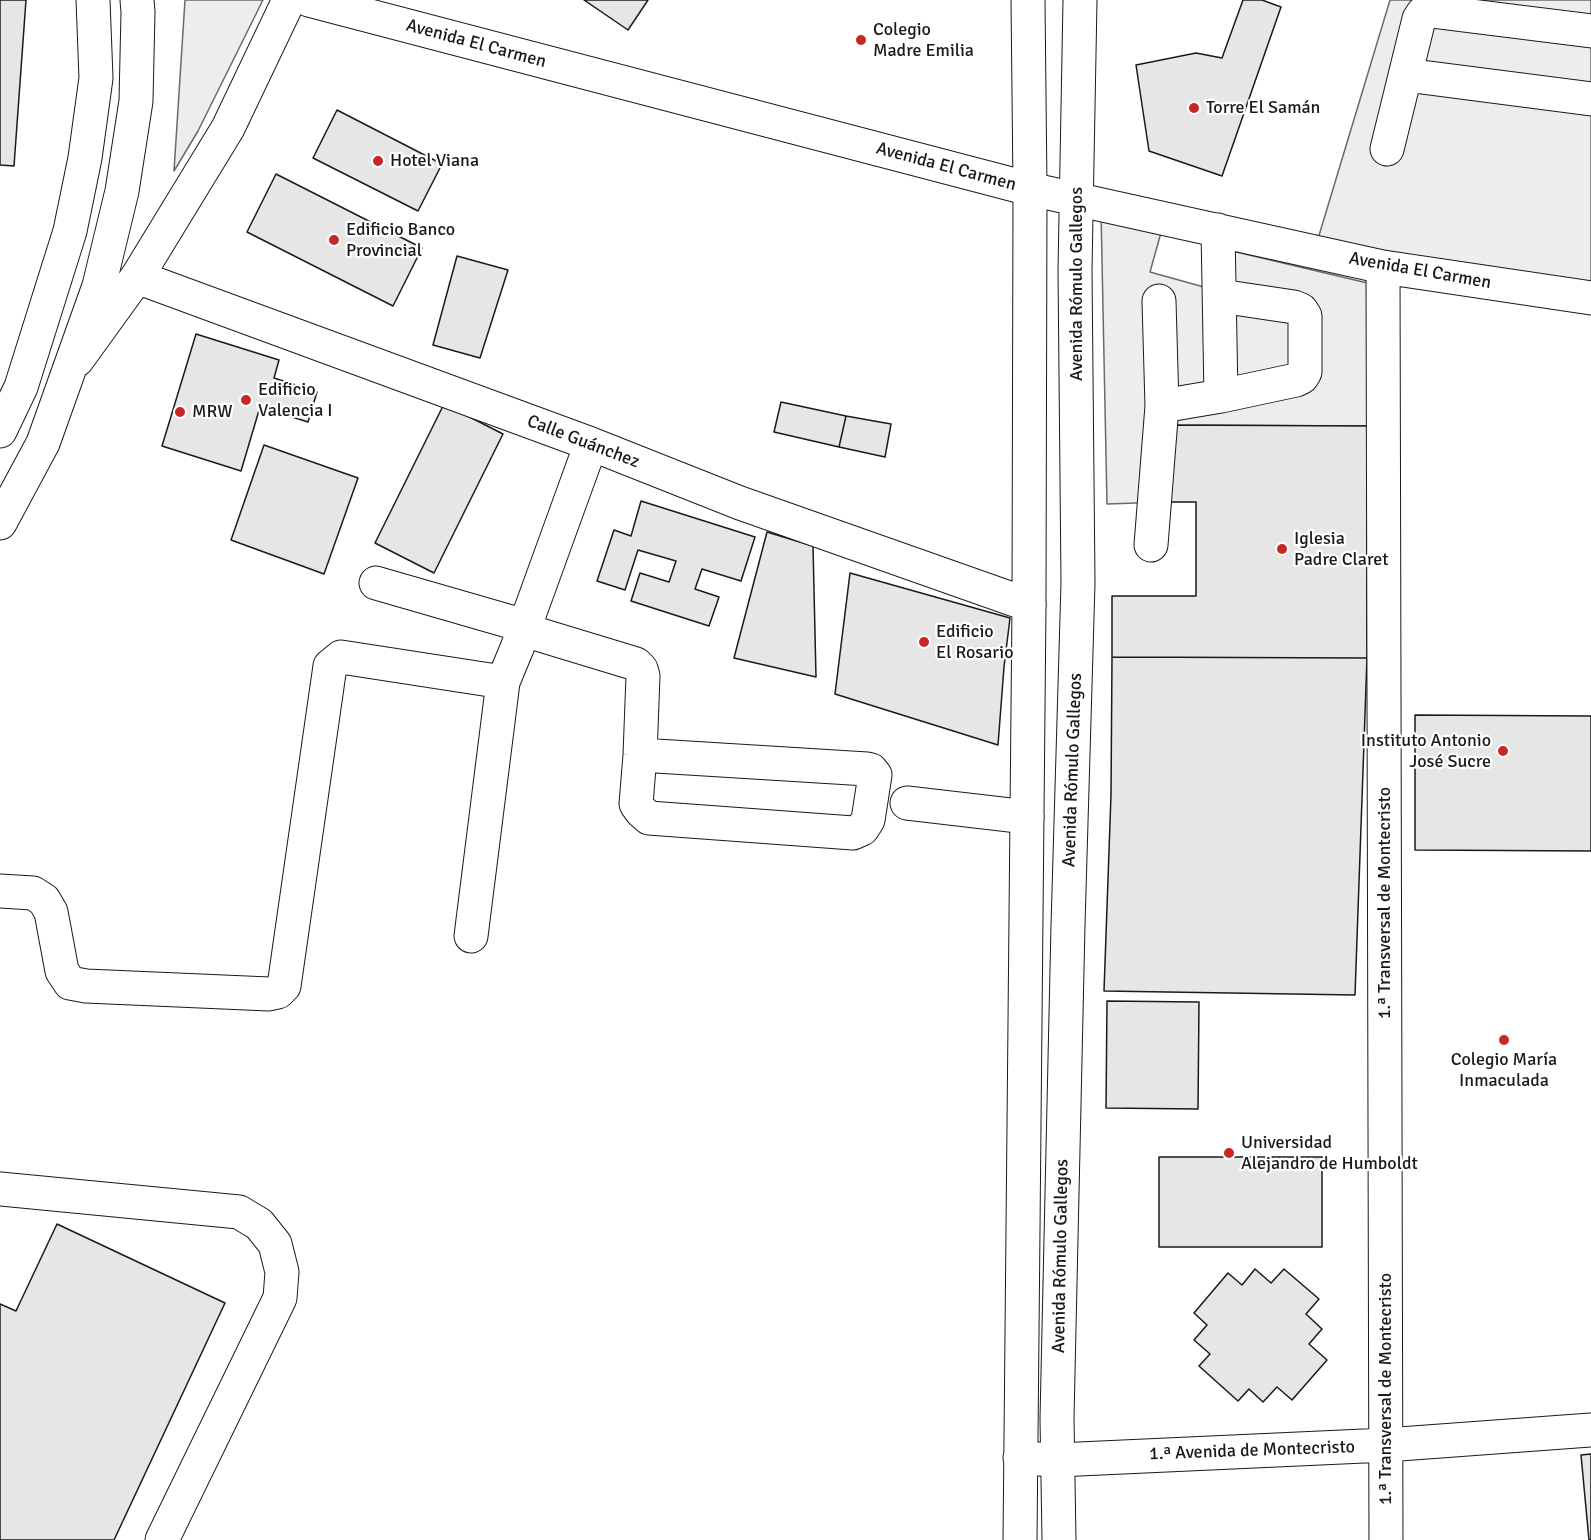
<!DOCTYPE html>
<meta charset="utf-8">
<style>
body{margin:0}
canvas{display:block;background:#fff}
</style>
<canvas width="1591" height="1540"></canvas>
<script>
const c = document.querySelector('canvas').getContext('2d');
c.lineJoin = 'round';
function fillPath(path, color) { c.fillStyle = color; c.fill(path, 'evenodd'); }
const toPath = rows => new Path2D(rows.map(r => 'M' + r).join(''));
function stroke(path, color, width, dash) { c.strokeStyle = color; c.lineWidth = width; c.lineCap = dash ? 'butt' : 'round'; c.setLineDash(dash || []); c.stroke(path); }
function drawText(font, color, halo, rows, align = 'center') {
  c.font = font + ' Signika,sans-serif'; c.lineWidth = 4.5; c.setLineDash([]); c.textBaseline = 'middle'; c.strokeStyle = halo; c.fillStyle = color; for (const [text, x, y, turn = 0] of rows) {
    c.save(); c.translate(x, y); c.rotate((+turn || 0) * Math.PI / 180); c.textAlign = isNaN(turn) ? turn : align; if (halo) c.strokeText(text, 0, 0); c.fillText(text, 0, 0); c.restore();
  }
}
const built = toPath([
 [185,0,263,0,198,131,174,171,185,0],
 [1390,0,1591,0,1591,289,1314,252,1390,0],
 [1101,212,1162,229,1150,272,1211,289,1228,250,1376,285,1367,426,1167,425,1166,502,1107,504,1101,212]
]);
const building = toPath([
 [0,0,26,0,14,166,0,165,0,0],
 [584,0,648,0,628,30,584,0],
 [1243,0,1262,0,1281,7,1222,176,1149,151,1136,65,1196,53,1222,58,1243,0],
 [337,110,442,164,418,211,313,158,337,110],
 [276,174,422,248,393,306,247,232,276,174],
 [457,256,508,270,480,358,433,345,457,256],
 [196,334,279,360,274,378,317,392,308,422,260,407,241,471,162,446,196,334],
 [781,402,846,416,839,447,774,432,781,402],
 [444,404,503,434,434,573,375,543,444,404],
 [846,416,891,424,885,457,839,447,846,416],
 [1167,425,1367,426,1367,658,1112,657,1112,596,1196,596,1196,502,1166,502,1167,425],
 [264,445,358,478,324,574,231,540,264,445],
 [641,501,755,537,741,581,702,569,695,589,719,597,709,626,631,601,640,573,669,582,676,561,638,550,625,590,597,581,614,530,631,536,641,501],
 [767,532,813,546,816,677,734,658,767,532],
 [850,573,1010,618,1004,667,998,745,835,694,850,573],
 [1112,657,1367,658,1355,995,1104,991,1111,795,1112,657],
 [1415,715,1591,716,1591,851,1415,850,1415,715],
 [1107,1001,1199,1002,1198,1109,1106,1108,1107,1001],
 [1159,1157,1322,1157,1322,1247,1159,1247,1159,1157],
 [57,1224,225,1303,114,1540,0,1540,0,1304,16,1311,57,1224],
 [1255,1269,1271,1283,1284,1269,1319,1299,1306,1314,1322,1329,1309,1344,1327,1360,1292,1400,1277,1387,1263,1402,1249,1389,1238,1401,1199,1366,1210,1354,1194,1340,1207,1325,1194,1313,1228,1273,1242,1285,1255,1269],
 [1591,1454,1591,1540,1589,1540,1581,1455,1591,1454]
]);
const minor = toPath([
 [309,0,1030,189,1383,267,1591,298],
 [1406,75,1591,99],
 [1387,149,1419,19,1423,13,1431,11,1591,31],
 [1383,267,1386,1540],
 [137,277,591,444,740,503,1029,605],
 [1220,296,1294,307,1301,310,1305,316,1305,372,1302,377,1296,380,1221,396],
 [1159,301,1162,406,1221,396,1218,230],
 [77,360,137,277,228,128,289,0],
 [1151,545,1162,406],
 [376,583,525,626],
 [524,630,636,664,641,669,643,676,640,755,636,804,641,811,649,818,853,833,862,829,868,820,875,775,871,770,867,769,640,755],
 [907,803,1027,817],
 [0,891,33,893,44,900,51,912,62,971,70,983,86,986,269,994,278,992,284,986,330,666,341,657,503,682,517,648,591,444],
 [471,936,503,682],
 [0,1189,239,1212,259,1224,275,1244,282,1272,280,1298,162,1540],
 [1020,1458,1057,1460,1386,1445,1591,1430]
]);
const major = toPath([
 [0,431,21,387,70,231,85,158,96,78,93,0],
 [0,523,43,443,99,286,122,191,136,101,138,12,137,0],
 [1020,1540,1029,605,1030,189,1028,0],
 [1059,1540,1057,1418,1068,925,1078,583,1075,270,1080,0]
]);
const markers = [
 [861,40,6,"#c62828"],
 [1194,108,6,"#c62828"],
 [378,161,6,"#c62828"],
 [334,240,6,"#c62828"],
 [246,400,6,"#c62828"],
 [180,412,6,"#c62828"],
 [1282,549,6,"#c62828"],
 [924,642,6,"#c62828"],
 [1503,751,6,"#c62828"],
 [1504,1040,6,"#c62828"],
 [1229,1153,6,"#c62828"]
];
const poiNames = [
 ["Colegio",873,30],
 ["Madre Emilia",873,51],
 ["Torre El Samán",1206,108],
 ["Hotel Viana",390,161],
 ["Edificio Banco",346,230],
 ["Provincial",346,251],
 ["Edificio",258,390],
 ["Valencia I",258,411],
 ["MRW",192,412],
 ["Iglesia",1294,539],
 ["Padre Claret",1294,560],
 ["Edificio",936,632],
 ["El Rosario",936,653],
 ["Instituto Antonio",1491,741,"right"],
 ["José Sucre",1491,762,"right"],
 ["Colegio María",1504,1060,"center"],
 ["Inmaculada",1504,1081,"center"],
 ["Universidad",1241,1143],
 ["Alejandro de Humboldt",1241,1164]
];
const streetNames = [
 ["Avenida El Carmen",476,44,15],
 ["Avenida El Carmen",946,167,15],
 ["Avenida El Carmen",1420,271,10],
 ["Avenida Rómulo Gallegos",1077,284,-90],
 ["Calle Guánchez",583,442,21],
 ["Avenida Rómulo Gallegos",1073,770,-88],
 ["1.ª Transversal de Montecristo",1385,903,-90],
 ["Avenida Rómulo Gallegos",1061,1256,-89],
 ["1.ª Transversal de Montecristo",1386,1389,-90],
 ["1.ª Avenida de Montecristo",1252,1451,-2]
];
fillPath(built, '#ededed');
stroke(built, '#6a6a6a', 1.5);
fillPath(building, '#e6e6e6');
stroke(building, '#1a1a1a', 1.5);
stroke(minor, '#1a1a1a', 35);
stroke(major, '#1a1a1a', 35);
stroke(minor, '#fff', 33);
stroke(major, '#fff', 33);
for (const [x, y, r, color] of markers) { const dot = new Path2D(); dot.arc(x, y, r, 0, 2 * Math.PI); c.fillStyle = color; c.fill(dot); stroke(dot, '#fff', 2); }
drawText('18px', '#1a1a1a', '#fff', poiNames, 'left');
drawText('18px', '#1a1a1a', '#fff', streetNames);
</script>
